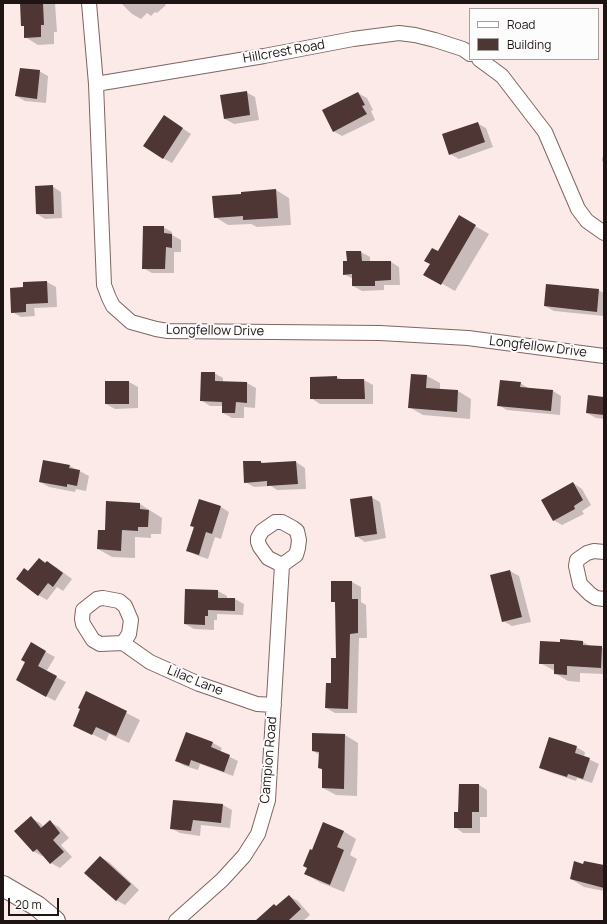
<!DOCTYPE html>
<style>
body{margin:0}
#map{position:relative;width:607px;height:924px;overflow:hidden;background:#fceae8;font-family:Manrope,sans-serif}
canvas{display:block}
.frame{position:absolute;inset:0;border:4px solid #1e1413;pointer-events:none}
.legend{position:absolute;left:469px;top:8px;width:130px;height:52px;box-sizing:border-box;background:#fcfcfc;border:1px solid #a39f9f;margin:0;padding:5px 7px;list-style:none;font-size:12px;color:#1e1413}
.legend li{display:flex;align-items:center;gap:8px;height:20px}
.legend b{width:20px;border:1px solid #a39f9f}
.scale{position:absolute;left:8px;top:898px;width:51px;height:18px;box-sizing:border-box;border:2px solid #1e1413;border-top:0;padding-left:5px;font-size:12px;line-height:14px;white-space:nowrap;color:#1e1413;-webkit-text-stroke:3px #fcfcfc;paint-order:stroke}
</style>
<div id="map">
<canvas width="607" height="924"></canvas>
<div class="frame"></div>
<ul class="legend">
<li><b style="height:5px;background:#fff"></b>Road</li>
<li><b style="height:11px;background:#4d3634"></b>Building</li>
</ul>
<div class="scale">20 m</div>
</div>
<script>
const c = document.querySelector('canvas').getContext('2d');
c.lineJoin = 'round';
function fillPath(path, color) { c.fillStyle = color; c.fill(path, 'evenodd'); }
const toPath = rows => new Path2D(rows.map(r => 'M' + r).join(''));
function stroke(path, color, width, dash) { c.strokeStyle = color; c.lineWidth = width; c.lineCap = dash ? 'butt' : 'round'; c.setLineDash(dash || []); c.stroke(path); }
function drawText(font, color, halo, rows, align = 'center') {
  c.font = font + ' Manrope,sans-serif'; c.lineWidth = 4; c.setLineDash([]); c.textBaseline = 'middle'; c.strokeStyle = halo; c.fillStyle = color; for (const [text, x, y, turn = 0] of rows) {
    c.save(); c.translate(x, y); c.rotate((+turn || 0) * Math.PI / 180); c.textAlign = isNaN(turn) ? turn : align; if (halo) c.strokeText(text, 0, 0); c.fillText(text, 0, 0); c.restore();
  }
}
const shadow = toPath([
 [21,3,55,3,57,32,54,32,54,44,38,45,25,37,25,27,22,25],
 [121,3,164,3,166,5,157,13,155,12,151,16,147,13,141,19,132,14],
 [39,71,48,76,46,103,25,101,16,96],
 [246,92,255,97,259,120,234,124,225,119],
 [358,93,367,98,373,110,371,111,375,120,342,136,333,131],
 [173,122,191,134,172,163,163,158],
 [477,123,486,128,493,147,459,159,450,154],
 [604,150,604,163,602,161],
 [52,186,61,192,62,218,45,219,37,214],
 [276,190,289,198,291,225,257,227,251,224,228,225,215,217,242,195],
 [459,217,489,234,455,291,425,274],
 [163,227,172,232,172,235,181,240,181,252,174,252,174,273,152,273,143,268],
 [361,252,370,257,370,262,391,262,399,267,400,285,384,285,384,290,362,291,353,286,353,279,344,274,348,262],
 [47,282,56,287,57,307,34,308,35,316,21,317,12,312,24,288],
 [598,290,604,293,604,316,554,311,545,306],
 [214,373,223,378,223,382,247,383,256,388,255,408,244,407,244,418,232,418,223,413,223,406,210,406,201,400],
 [427,376,440,383,440,390,458,391,471,399,470,419,423,415,409,407],
 [337,377,343,380,364,380,373,385,373,404,320,404,311,398],
 [129,382,138,387,138,408,115,409,106,404],
 [520,383,530,389,553,391,561,396,560,415,507,410,498,405],
 [604,398,604,419,596,418,587,413],
 [44,461,70,466,89,476,86,491,76,489,75,492,49,487,40,482],
 [261,462,265,464,296,462,305,468,306,489,277,490,271,486,254,487,245,482],
 [573,483,582,489,591,505,582,511,584,514,562,525,553,520],
 [371,497,380,502,386,538,365,542,356,536],
 [140,504,162,518,161,534,151,534,151,538,135,537,135,558,112,557,98,549],
 [221,507,229,512,221,539,215,537,208,559,196,555,187,550,194,528,192,526],
 [39,559,56,567,72,579,63,591,57,587,47,600,38,595,29,572],
 [510,571,519,576,531,622,512,626,503,621,492,576],
 [352,582,361,587,361,602,366,605,367,638,359,638,357,713,335,713,326,708,337,659,336,603,332,601],
 [218,591,227,596,227,599,235,599,244,604,243,615,217,614,217,620,214,620,214,630,194,629,185,624],
 [583,642,592,647,604,648,604,674,580,673,580,682,568,681,555,673,555,671,540,663],
 [31,644,55,657,46,672,66,682,55,701,26,685,27,662],
 [111,705,140,720,129,743,109,734,106,741,74,725],
 [186,733,213,743,222,748,220,752,238,761,233,776,200,764,198,770,185,766,176,761],
 [313,734,345,735,358,743,357,796,336,795,323,788,323,770,319,768,320,755,313,751],
 [576,747,585,752,584,757,599,764,592,783,577,778,576,781,549,772,540,767],
 [479,785,487,790,487,817,480,817,480,833,463,833,455,827,459,813],
 [174,801,223,805,232,810,230,828,201,825,200,836,180,833,171,828],
 [31,818,40,823,44,827,50,822,59,827,69,838,61,845,72,857,60,868,51,863,44,855,42,856,33,851],
 [343,831,356,839,350,855,357,859,344,892,319,882,306,874,313,851],
 [100,857,109,862,139,890,125,905,116,900],
 [584,865,604,867,604,891,584,887,571,879],
 [289,896,298,901,310,915,303,921,257,921,276,907]
]);
const building = toPath([
 [20,3,43,3,44,25,41,25,41,37,24,38,24,26,21,26],
 [20,68,40,70,37,99,15,96],
 [247,91,250,115,224,119,220,95],
 [358,92,365,105,362,106,367,114,333,132,322,110],
 [164,115,183,128,163,159,143,146],
 [478,122,485,142,449,155,442,134],
 [53,185,54,214,36,214,35,186],
 [276,189,278,218,243,220,243,216,214,218,212,196,241,194,241,192],
 [459,215,476,225,441,285,423,275,430,264,424,261,432,248,438,251],
 [143,226,164,226,164,233,172,234,172,248,166,247,165,269,142,269],
 [346,251,361,251,362,261,391,261,391,280,375,281,375,286,352,286,352,274,343,275,343,261,347,261],
 [47,281,48,303,26,304,26,312,11,313,10,288,23,287,23,282],
 [546,284,599,289,597,312,544,306],
 [201,372,215,372,215,381,247,382,247,403,236,402,235,413,222,413,222,402,200,401],
 [411,374,427,375,426,388,458,390,457,412,408,408],
 [337,376,337,379,364,379,365,399,310,399,310,377],
 [500,380,521,382,520,387,553,390,551,411,497,406],
 [105,381,129,381,129,404,105,404],
 [588,395,604,397,604,415,586,413],
 [43,460,70,465,69,468,80,470,77,486,67,484,67,487,39,482],
 [243,461,261,461,261,463,296,461,298,484,267,486,267,481,244,483],
 [573,482,583,500,574,506,575,509,553,521,541,500],
 [372,496,377,534,355,537,350,499],
 [199,499,221,506,212,534,206,532,199,555,186,551,194,527,190,526],
 [106,501,140,503,140,509,149,510,148,527,138,527,138,531,122,530,121,551,97,549,98,530,105,530],
 [39,558,45,563,47,561,63,573,53,587,48,583,38,596,16,579,24,568,28,571],
 [510,570,522,617,502,622,490,575],
 [331,581,352,581,352,599,358,599,358,633,350,634,348,709,325,708,326,683,331,683,331,658,336,658,335,602,331,602],
 [185,589,218,590,218,598,235,598,235,611,208,610,208,616,205,616,205,625,184,624],
 [560,639,583,641,583,645,602,646,601,668,567,666,567,675,554,674,554,664,539,664,540,641,560,642],
 [31,642,46,651,38,666,57,676,46,697,16,680,25,662,21,660],
 [86,691,127,711,116,736,96,727,92,735,73,726,80,709,78,708],
 [186,732,213,742,211,747,230,755,224,772,191,760,189,766,175,761],
 [312,733,345,734,344,789,322,788,322,769,318,768,319,752,312,751],
 [549,737,577,746,575,753,590,758,583,779,568,774,567,777,539,768],
 [459,784,479,784,479,812,472,812,472,828,454,828,454,812,458,812],
 [173,800,223,804,221,823,193,820,191,831,170,829],
 [31,816,41,828,50,820,60,833,53,840,64,852,50,864,37,849,33,852,14,831],
 [323,822,344,831,337,847,344,850,330,885,304,874,307,868,303,866,310,849,312,850],
 [100,856,131,884,116,901,84,873],
 [574,861,583,864,584,861,604,865,604,888,570,879],
 [289,895,301,909,289,920,291,921,255,921,274,904,276,906]
]);
const street = toPath([
 [89,3,96,84,104,285,109,298,113,306,131,322,156,329,168,331,380,333,468,338,604,356],
 [479,59,502,76,545,132,578,209,587,221,604,233],
 [96,84,264,56,353,39,399,33,415,35,435,40,463,49,470,54],
 [604,552,594,551,587,553,577,560,576,566,580,584,590,594,596,598,604,599],
 [123,643,129,634,131,620,125,606,119,601,103,598,97,599,83,610,82,619,83,624,93,640,100,644,123,643,150,662,199,684,257,704,274,705],
 [176,921,222,880,244,856,258,834,268,800,282,565,296,555,298,548,299,540,297,531,293,528,282,522,275,522,262,531,258,538,258,542,260,547,268,558,282,565]
]);
const secondary = toPath([
 [3,886,37,906,55,921]
]);
const streetNames = [
 ["Hillcrest Road",284,52,-10],
 ["Longfellow Drive",215,331,1],
 ["Longfellow Drive",538,347,7],
 ["Lilac Lane",195,681,22],
 ["Campion Road",269,760,-85]
];
fillPath(shadow, '#0003');
fillPath(building, '#4d3634');
stroke(street, '#7f6563', 16);
stroke(secondary, '#7f6563', 22);
stroke(street, '#fff', 14);
stroke(secondary, '#fff', 20);
drawText('13px', '#1e1413', '#fcfcfc', streetNames);
</script>
